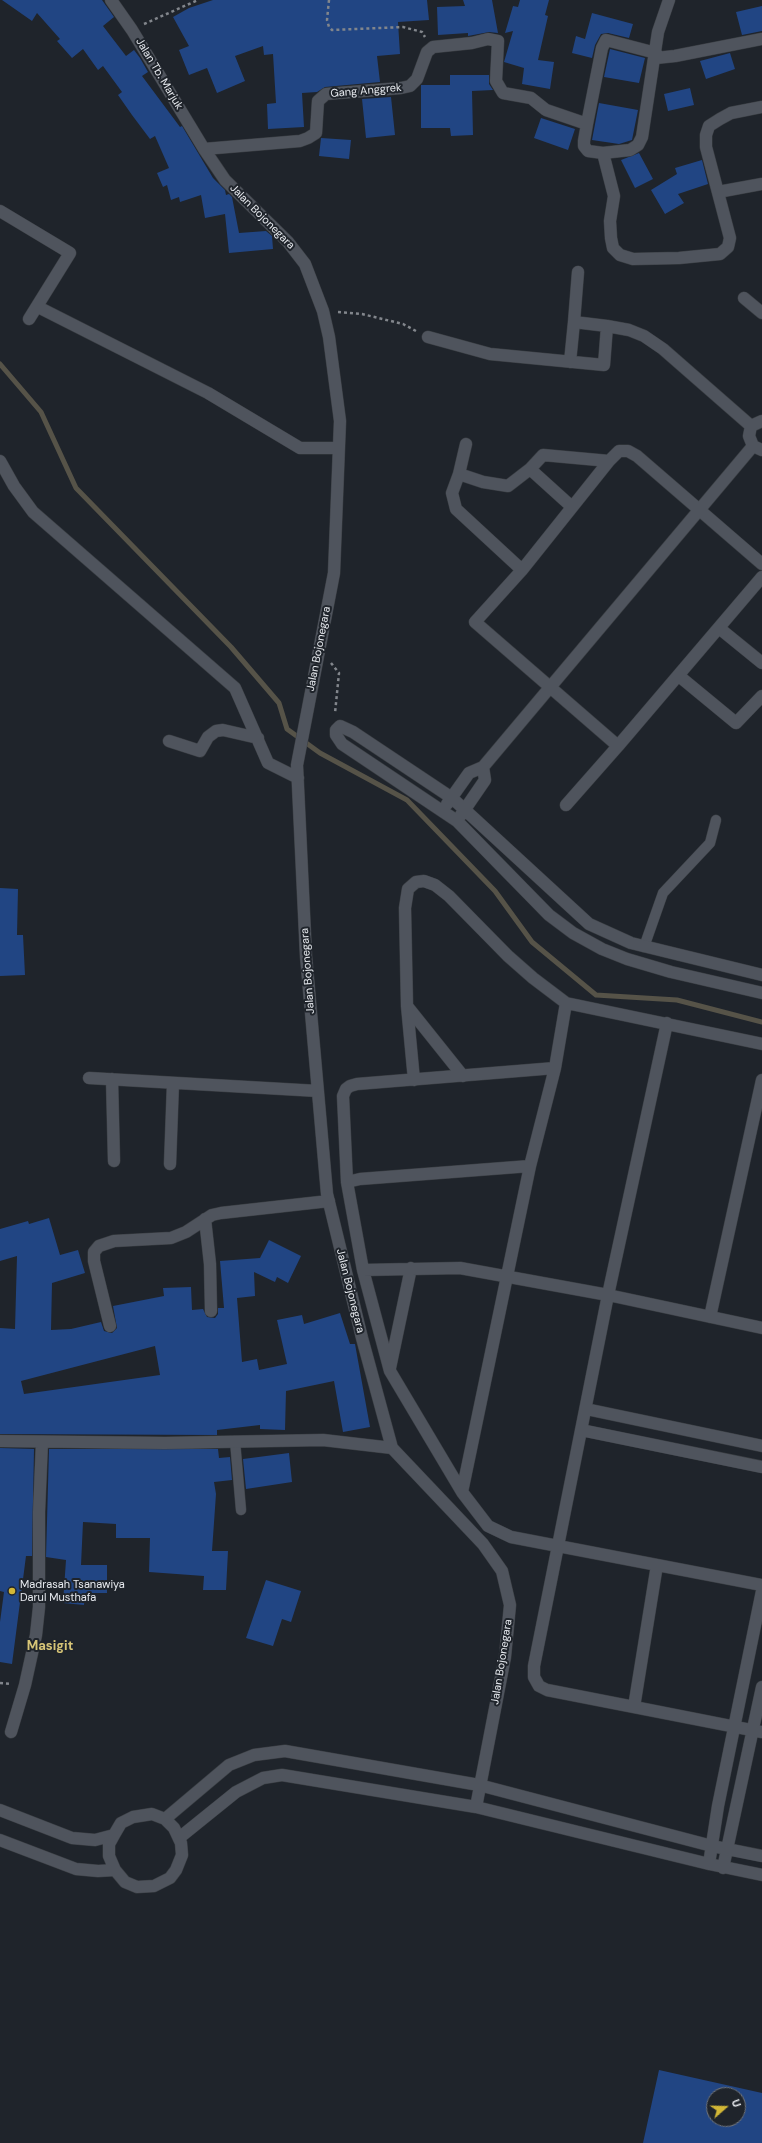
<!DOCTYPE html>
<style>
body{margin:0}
#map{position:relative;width:762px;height:2143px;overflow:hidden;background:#1f242b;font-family:"DM Sans",sans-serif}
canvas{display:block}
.north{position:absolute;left:706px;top:2087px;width:40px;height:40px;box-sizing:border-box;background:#1f242b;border:1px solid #6f7379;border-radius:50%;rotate:70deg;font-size:11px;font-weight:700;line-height:16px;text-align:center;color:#e7eaef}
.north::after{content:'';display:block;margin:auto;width:14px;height:18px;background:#d2b736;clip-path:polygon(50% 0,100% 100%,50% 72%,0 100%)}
</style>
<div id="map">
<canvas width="762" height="2143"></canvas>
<div class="north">U</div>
</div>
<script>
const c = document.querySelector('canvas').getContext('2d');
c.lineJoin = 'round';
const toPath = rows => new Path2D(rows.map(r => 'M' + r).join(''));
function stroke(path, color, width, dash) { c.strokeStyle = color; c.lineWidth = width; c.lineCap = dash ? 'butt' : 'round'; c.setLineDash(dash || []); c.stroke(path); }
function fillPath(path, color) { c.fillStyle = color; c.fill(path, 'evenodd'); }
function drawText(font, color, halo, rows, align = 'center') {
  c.font = font + ' "DM Sans",sans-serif'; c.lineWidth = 4; c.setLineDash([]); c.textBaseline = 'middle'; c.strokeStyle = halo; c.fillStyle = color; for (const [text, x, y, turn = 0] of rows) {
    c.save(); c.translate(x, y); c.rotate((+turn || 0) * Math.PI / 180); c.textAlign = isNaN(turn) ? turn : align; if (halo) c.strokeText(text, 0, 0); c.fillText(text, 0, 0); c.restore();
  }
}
const stream = toPath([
 [0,364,41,412,76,488,231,647,279,703,287,729,320,753,407,800,495,891,532,942,596,995,677,1000,762,1022]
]);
const building = toPath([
 [2,0,102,0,114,17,103,26,126,56,134,50,140,58,148,72,142,76,180,127,182,126,213,178,225,190,226,195,229,194,232,197,239,233,266,231,272,236,273,249,229,253,225,214,205,218,201,195,180,202,179,197,171,200,167,185,163,187,157,173,169,168,155,136,150,139,132,115,118,95,122,92,103,66,98,70,83,49,72,58,57,41,60,39,37,13,32,21],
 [213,0,427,0,429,20,398,22,400,54,377,56,380,82,325,87,317,92,302,93,304,127,268,129,267,104,276,103,273,54,264,55,263,46,235,56,245,81,217,93,207,68,189,75,179,50,189,46,173,17,189,8],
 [463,0,492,0,498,33,489,32,468,36,468,33,438,35,437,7,465,6],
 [520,0,549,0,545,15,548,16,538,60,554,62,550,89,522,84,524,68,504,62,513,31,505,33,513,6,518,7],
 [762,6,762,31,742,35,736,12],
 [592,13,633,24,629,38,608,33,601,34,595,45,592,58,572,53,576,36,585,39],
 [610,49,645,58,639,83,604,77],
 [730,53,735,69,706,79,700,61],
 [450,75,489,75,489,84,493,90,472,91,473,135,451,136,450,128,421,128,421,85,450,85],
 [690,88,694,105,668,111,664,94],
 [391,97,395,135,366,138,362,99],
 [599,103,638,110,632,140,619,144,592,140],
 [541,118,575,129,568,150,534,138],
 [321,138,351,140,349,159,319,156],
 [639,153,653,179,635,188,621,160],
 [702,160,708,184,678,194,684,203,665,214,651,190,677,174,675,168],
 [0,888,18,889,17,935,23,935,25,975,0,976],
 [49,1218,60,1255,78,1250,85,1273,52,1283,51,1330,71,1329,101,1322,104,1331,112,1333,117,1328,113,1306,164,1296,163,1288,191,1287,192,1310,203,1309,207,1317,215,1318,218,1314,218,1308,224,1308,220,1261,260,1258,269,1240,301,1256,288,1283,277,1277,275,1282,254,1272,255,1296,237,1298,242,1362,257,1359,259,1370,287,1364,277,1320,302,1315,304,1324,340,1313,350,1344,355,1344,370,1427,343,1432,334,1381,286,1391,285,1430,260,1429,260,1425,217,1430,217,1435,0,1434,0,1328,15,1329,17,1256,0,1261,0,1229,28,1221,29,1224],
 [155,1346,160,1375,24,1394,21,1381],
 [0,1448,34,1449,32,1556,26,1556,12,1664,0,1662,0,1622,4,1592,0,1591],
 [49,1449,218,1449,219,1458,230,1457,232,1480,214,1482,216,1494,212,1551,228,1551,226,1590,203,1590,204,1576,149,1572,150,1538,116,1538,116,1524,83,1522,81,1565,107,1565,107,1593,85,1593,84,1605,63,1603,66,1560,46,1557],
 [289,1453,292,1482,246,1489,243,1459],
 [266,1580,301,1591,291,1622,282,1619,273,1646,246,1638],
 [659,2070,762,2093,762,2143,643,2143],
 [714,2095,738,2095,738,2119,714,2119]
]);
const path = toPath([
 [329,0,327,20,329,27,332,30,403,27,422,32,425,37],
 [144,24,198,0],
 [338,312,362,314,403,324,416,331],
 [331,663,339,673,335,713],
 [0,1683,11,1684]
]);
const lane = toPath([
 [644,947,663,893,710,843,716,820],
 [235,1441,241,1510]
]);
const street = toPath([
 [111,0,132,30,204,149,225,180,288,242,305,264,323,311,329,337,340,421,334,573,297,765,306,956,327,1194,362,1338,392,1448,483,1544,502,1571,510,1605,505,1657,476,1807],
 [656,58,675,56,762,39],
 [587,124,602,48,606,40,656,53],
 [204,149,300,141,308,138,316,133,318,101,326,94,401,88,410,86,417,79,427,52,433,47,472,43,488,39,498,41,496,81,503,93,531,98,546,110,587,124,584,141,584,146,588,151,603,153,630,150,638,145,642,137,658,32,669,0],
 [603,153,614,196,610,221,611,238,613,248,620,255,633,259,679,258,720,254,728,247,730,238,706,147,706,135,709,126,720,119,731,113,762,107],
 [718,192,762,184],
 [0,211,70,253,29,319],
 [744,298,762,313],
 [38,307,208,393,300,448,339,448],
 [574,322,578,272],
 [428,337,490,354,604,365,607,326,629,330,644,336,663,349,751,426],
 [570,362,574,322,607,326],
 [762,421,751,426,749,436,753,446,762,450],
 [0,461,14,486,33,512,235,688,268,763,298,778],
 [530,469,572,507],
 [459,474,466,444],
 [762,564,637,456,628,451,619,451,609,461,522,570,475,622,618,746,762,577],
 [522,570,456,509,452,493,459,474,483,482,508,486,530,469,543,455,609,461],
 [719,628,762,663],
 [679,676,736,723,762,696],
 [169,741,200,751,208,737,216,731,223,730,258,738],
 [447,804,469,773,483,767,753,446],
 [566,805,618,746],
 [461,815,485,780,483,767],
 [762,975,631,943,589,924,452,798,353,732,340,726,336,730,336,735,342,744,457,821,549,915,573,933,602,949,627,959,671,972,762,993],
 [407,1006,463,1076],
 [89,1078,318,1091],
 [112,1079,114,1161],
 [414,1080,407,1006,405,908,408,889,416,882,424,881,435,885,449,896,508,956,533,978,566,1003,762,1044],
 [170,1164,173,1083],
 [530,1166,360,1179,347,1182,363,1270,390,1371,462,1492,488,1526,511,1537,762,1585],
 [347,1182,343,1096,346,1089,350,1086,357,1084,555,1068],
 [205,1219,210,1264,211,1311],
 [363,1270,460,1268,608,1295,762,1328],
 [710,1317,762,1080],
 [110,1326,94,1261,94,1252,99,1246,114,1241,171,1238,186,1232,212,1215,221,1213,329,1201],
 [390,1368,411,1268],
 [586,1409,762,1446],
 [581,1430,762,1467],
 [0,1441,165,1443,323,1440,392,1448],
 [462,1492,530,1166,555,1068,566,1003],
 [657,1565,634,1707,762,1732],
 [634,1707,547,1690,539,1686,534,1677,534,1666,608,1295,667,1023],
 [11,1732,25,1685,36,1635,39,1607,39,1512,42,1442],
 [0,1810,72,1838,95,1840,114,1835,121,1823,133,1817,152,1814,165,1819,174,1828,181,1843,182,1855,176,1870,170,1878,154,1886,137,1887,125,1882,115,1870,109,1856,109,1844,114,1835],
 [165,1819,229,1765,254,1755,285,1751,479,1785,712,1846,762,1856],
 [179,1838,236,1792,263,1778,282,1775,476,1807,709,1864,762,1875],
 [0,1840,76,1869,98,1871,115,1870],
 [709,1864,718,1806,762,1591],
 [723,1868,762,1687]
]);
const markers = [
 [12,1591,4,"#d2b736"]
];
const streetNames = [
 ["Jalan Tb. Marjuk",159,74,59],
 ["Gang Anggrek",366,91,-5],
 ["Jalan Bojonegara",262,217,45],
 ["Jalan Bojonegara",319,649,-79],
 ["Jalan Bojonegara",308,971,-94],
 ["Jalan Bojonegara",350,1291,76],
 ["Jalan Bojonegara",502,1662,-81]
];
const poiNames = [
 ["Madrasah Tsanawiya",20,1585],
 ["Darul Musthafa",20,1598]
];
const quarterNames = [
 ["Masigit",50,1647]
];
stroke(stream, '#565348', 5);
fillPath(building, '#214583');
stroke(lane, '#3a3e43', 11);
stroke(street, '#3a3e43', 13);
stroke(path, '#82868c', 2.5, [3, 3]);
stroke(lane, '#4f545d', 10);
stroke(street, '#4f545d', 12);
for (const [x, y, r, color] of markers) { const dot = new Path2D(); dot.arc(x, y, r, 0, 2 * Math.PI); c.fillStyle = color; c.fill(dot); stroke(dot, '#1f242b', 1.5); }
drawText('11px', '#e7eaef', '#1f242b', streetNames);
drawText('11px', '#e7eaef', '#1f242b', poiNames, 'left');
drawText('bold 13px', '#d7c577', '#1f242b', quarterNames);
</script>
